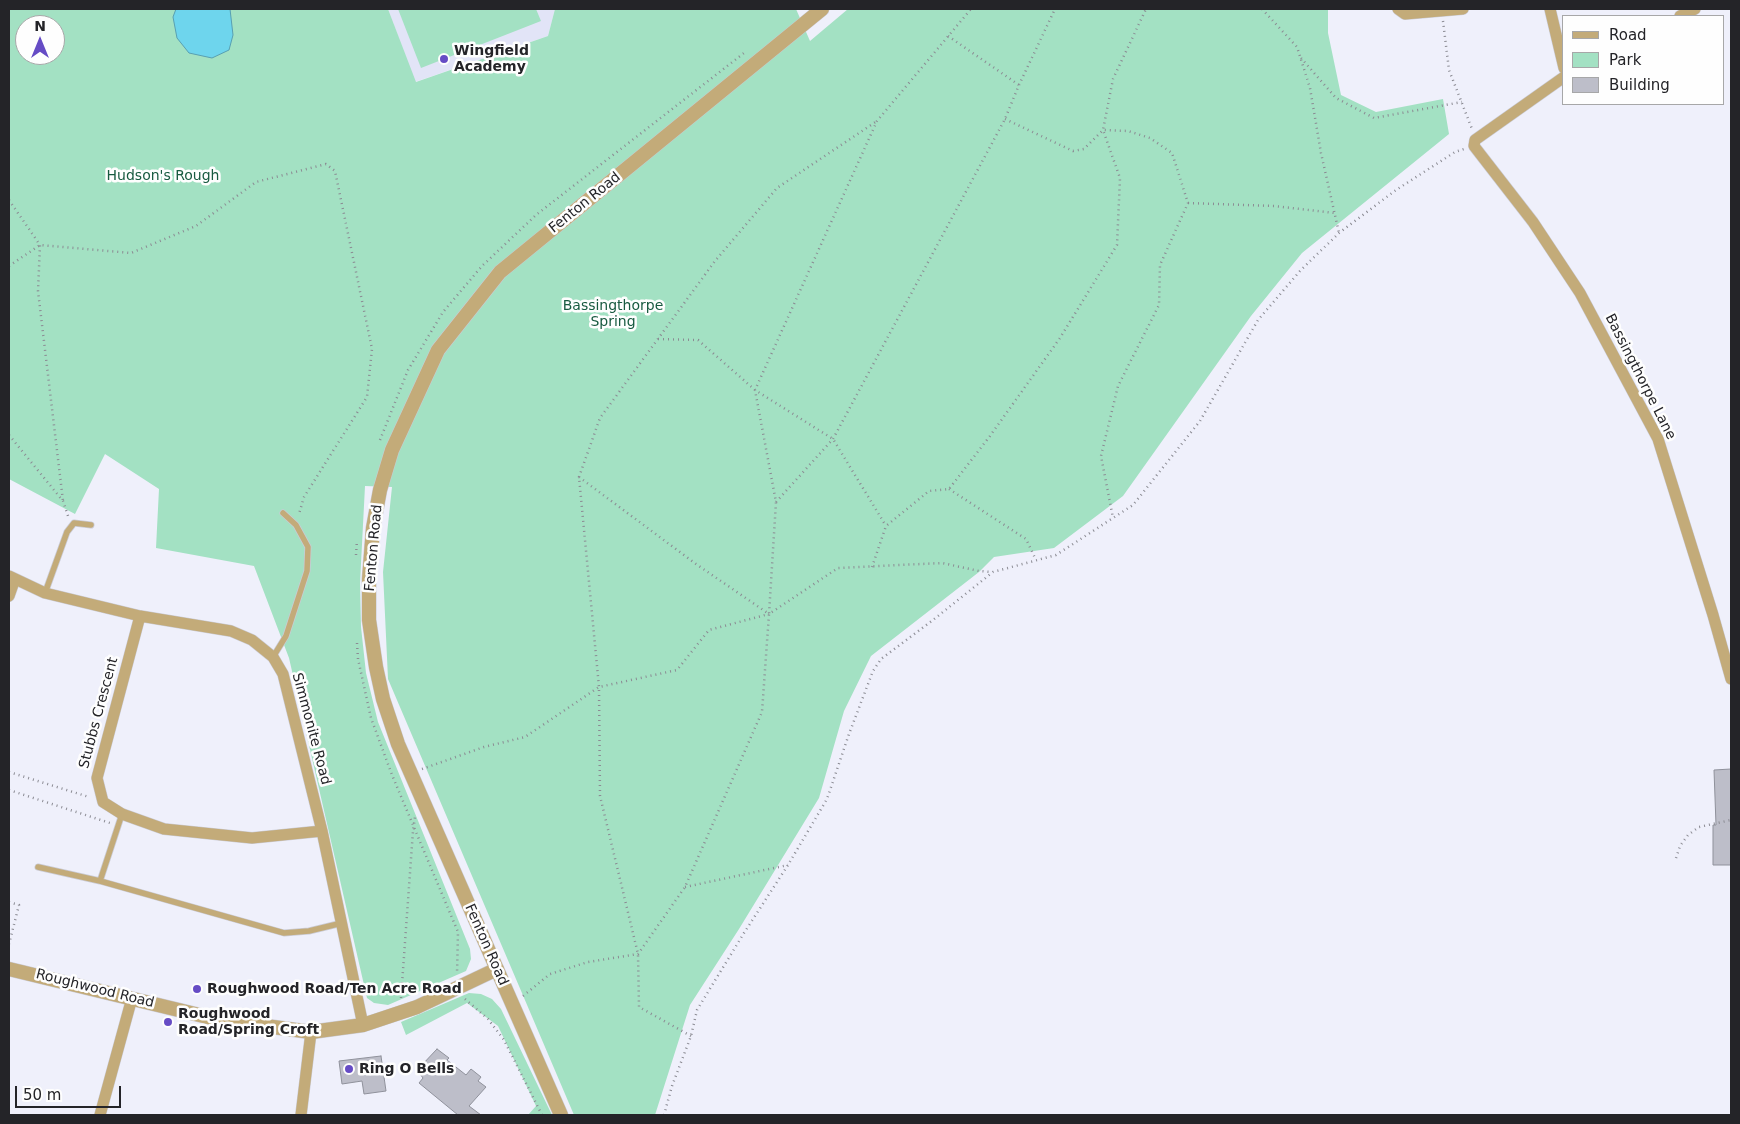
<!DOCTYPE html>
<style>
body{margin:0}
#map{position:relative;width:1740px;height:1124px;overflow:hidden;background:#eff0fb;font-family:"DejaVu Sans",sans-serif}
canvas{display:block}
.frame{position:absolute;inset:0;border:10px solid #242428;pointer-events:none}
.legend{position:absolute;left:1562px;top:15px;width:162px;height:90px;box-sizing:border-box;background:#fefefe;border:1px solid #a7a7a8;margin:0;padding:6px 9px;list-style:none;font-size:15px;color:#242428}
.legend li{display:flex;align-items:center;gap:10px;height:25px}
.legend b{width:25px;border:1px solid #a7a7a8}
.north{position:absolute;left:15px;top:15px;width:50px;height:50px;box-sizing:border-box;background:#fefefe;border:1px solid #a7a7a8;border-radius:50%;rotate:0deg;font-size:14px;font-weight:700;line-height:20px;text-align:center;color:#242428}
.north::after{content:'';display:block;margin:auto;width:18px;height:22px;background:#664cc5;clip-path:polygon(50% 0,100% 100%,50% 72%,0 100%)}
.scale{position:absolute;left:15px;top:1086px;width:106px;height:22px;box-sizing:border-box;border:2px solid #242428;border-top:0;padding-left:6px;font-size:15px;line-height:18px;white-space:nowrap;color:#242428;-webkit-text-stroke:4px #fefefe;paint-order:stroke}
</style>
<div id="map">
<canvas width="1740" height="1124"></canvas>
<div class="frame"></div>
<ul class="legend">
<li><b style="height:6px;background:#c3ab79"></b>Road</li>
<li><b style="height:14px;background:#a3e1c3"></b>Park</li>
<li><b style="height:14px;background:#bdbec9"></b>Building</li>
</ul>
<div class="north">N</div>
<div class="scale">50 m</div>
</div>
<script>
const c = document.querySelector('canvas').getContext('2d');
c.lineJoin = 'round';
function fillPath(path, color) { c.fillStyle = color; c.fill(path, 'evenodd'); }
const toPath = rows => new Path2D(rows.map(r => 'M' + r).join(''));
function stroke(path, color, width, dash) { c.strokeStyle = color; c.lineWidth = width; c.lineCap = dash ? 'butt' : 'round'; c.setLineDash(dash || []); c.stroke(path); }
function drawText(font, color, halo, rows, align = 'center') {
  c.font = font + ' "DejaVu Sans",sans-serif'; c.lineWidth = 5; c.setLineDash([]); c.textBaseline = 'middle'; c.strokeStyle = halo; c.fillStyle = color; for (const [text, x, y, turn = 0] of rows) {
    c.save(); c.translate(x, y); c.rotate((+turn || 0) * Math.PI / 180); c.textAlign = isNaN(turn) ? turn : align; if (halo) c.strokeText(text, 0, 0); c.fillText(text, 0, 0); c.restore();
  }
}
const built = toPath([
 [388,9,555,9,548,36,415,82]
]);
const green = toPath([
 [9,9,388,9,416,82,548,36,555,9,796,9,810,41,848,9,1328,9,1328,33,1341,95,1376,112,1443,99,1449,134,1302,253,1251,316,1123,496,1054,548,994,557,979,572,871,656,844,711,819,798,739,929,690,1005,655,1115,574,1115,388,679,383,572,392,487,365,486,360,583,361,627,366,673,378,722,470,949,471,959,466,971,388,1005,374,1003,367,998,289,658,254,566,156,548,159,489,105,454,75,514,9,479],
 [25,25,55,25,55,55,25,55],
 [398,9,536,9,541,21,421,68],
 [469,993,481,994,492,999,501,1009,552,1115,528,1115,536,1106,498,1026,467,1003,406,1035,401,1022]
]);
const water = toPath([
 [176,9,230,9,233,35,229,50,212,58,189,53,177,38,173,17,176,9]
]);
const building = toPath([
 [1731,769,1731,865,1713,865,1713,825,1716,825,1714,770,1731,769],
 [437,1049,449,1058,447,1060,466,1075,471,1069,481,1077,478,1081,486,1087,469,1106,481,1115,458,1115,419,1083,423,1078,420,1074,425,1069,421,1066,437,1049],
 [381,1056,386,1091,364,1094,362,1081,342,1084,339,1061,381,1056]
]);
const path = toPath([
 [1262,9,1297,47,1310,88,1321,153,1339,233],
 [1443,21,1449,70,1472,129],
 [948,36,1019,85],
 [1301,58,1336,98,1374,118,1462,102],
 [1005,119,1073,151,1084,149,1103,130,1128,131,1150,138,1172,153,1188,203,1160,265,1159,305,1118,386,1101,456,1113,518],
 [9,200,40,245,38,291,63,501],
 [1188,203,1274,206,1335,213],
 [9,266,40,245,131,253,196,226,256,182,326,164,335,171,372,349,367,397,304,497,299,514],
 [658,339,698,340,755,390,833,439,886,526],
 [9,435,63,501,68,516],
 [380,440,408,370,443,312,482,266,536,215,744,53],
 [579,477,696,564,769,614,776,502,755,390,877,121,971,9],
 [949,489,1026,539,1036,560],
 [776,502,833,439,1005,119,1019,85,1055,9],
 [356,555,357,540],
 [872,567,886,526,929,491,949,489,990,436,1060,338,1117,245,1120,178,1103,130,1113,79,1146,9],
 [357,643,358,659,371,718,392,775,458,932,457,974],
 [422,769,484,747,525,737,599,687,677,670,709,630,769,614],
 [9,772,89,797],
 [9,790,110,823],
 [1676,858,1680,846,1688,835,1699,827,1731,820],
 [685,887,788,865],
 [9,902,19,905,9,944],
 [523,996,550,974,588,962,638,954,685,887,762,712,769,614,838,568,942,563,979,571,992,572],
 [401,998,413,831,415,817],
 [465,999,488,1019,504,1040,542,1115],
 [691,1036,639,1007,638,954,600,796,599,687,579,477,600,418,715,261,777,188,877,121],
 [664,1115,672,1086,691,1036,697,1010,744,933,788,865,827,799,849,734,873,671,881,659,933,620,993,572,1056,555,1133,505,1200,421,1258,320,1300,271,1339,233,1396,190,1455,152,1464,149]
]);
const service = toPath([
 [45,593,67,532,74,523,91,525],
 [273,657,286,636,307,571,308,547,296,525,283,513],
 [38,867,100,881,284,933,309,931,342,923],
 [100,881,122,814]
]);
const minor = toPath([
 [1398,9,1405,14,1463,9],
 [1550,9,1564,68],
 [1680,16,1695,9],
 [1564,77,1475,140,1474,146,1533,222,1580,293,1658,439,1713,615,1731,679],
 [9,576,45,593,140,616,231,631,252,640,273,657,283,674,322,831,363,1025],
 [9,596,15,579],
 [140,616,97,778,103,802,122,814,164,829,252,838,322,831],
 [100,1115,132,998],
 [301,1115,311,1032]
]);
const tertiary = toPath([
 [9,969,220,1020,311,1032,363,1025,417,1007,497,969],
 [561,1115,398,744,383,699,376,667,369,620,369,579,373,528,380,490,392,450,438,350,500,272,822,9]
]);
const markers = [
 [444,59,5,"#664cc5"],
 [197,989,5,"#664cc5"],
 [168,1022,5,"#664cc5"],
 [349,1069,5,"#664cc5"]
];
const poiNames = [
 ["Wingfield",454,51],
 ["Academy",454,67],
 ["Roughwood Road/Ten Acre Road",207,989],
 ["Roughwood",178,1014],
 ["Road/Spring Croft",178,1030],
 ["Ring O Bells",359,1069]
];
const parkNames = [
 ["Hudson's Rough",163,176],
 ["Bassingthorpe",613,306],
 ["Spring",613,322]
];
const streetNames = [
 ["Fenton Road",585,203,-39],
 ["Bassingthorpe Lane",1640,377,63],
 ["Fenton Road",374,548,-85],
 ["Stubbs Crescent",99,713,-75],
 ["Simmonite Road",311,729,75],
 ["Fenton Road",486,945,66],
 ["Roughwood Road",95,989,14]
];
fillPath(built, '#e2e4f7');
fillPath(green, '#a3e1c3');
fillPath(water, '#6ed5ed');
stroke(water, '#58a0b2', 1);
fillPath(building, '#bdbec9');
stroke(building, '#8f919b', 1);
stroke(service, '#cacbd5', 7);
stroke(minor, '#cacbd5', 12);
stroke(tertiary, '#cacbd5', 15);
stroke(path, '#8b8b93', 2.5, [1, 4]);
stroke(service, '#c3ab79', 5.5);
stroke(minor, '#c3ab79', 11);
stroke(tertiary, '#c3ab79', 14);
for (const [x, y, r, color] of markers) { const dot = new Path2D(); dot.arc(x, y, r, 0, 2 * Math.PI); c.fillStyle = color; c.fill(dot); stroke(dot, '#fefefe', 2); }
drawText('bold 14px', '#242428', '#fefefe', poiNames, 'left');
drawText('14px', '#185a40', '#fefefe', parkNames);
drawText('14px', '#242428', '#fefefe', streetNames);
</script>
